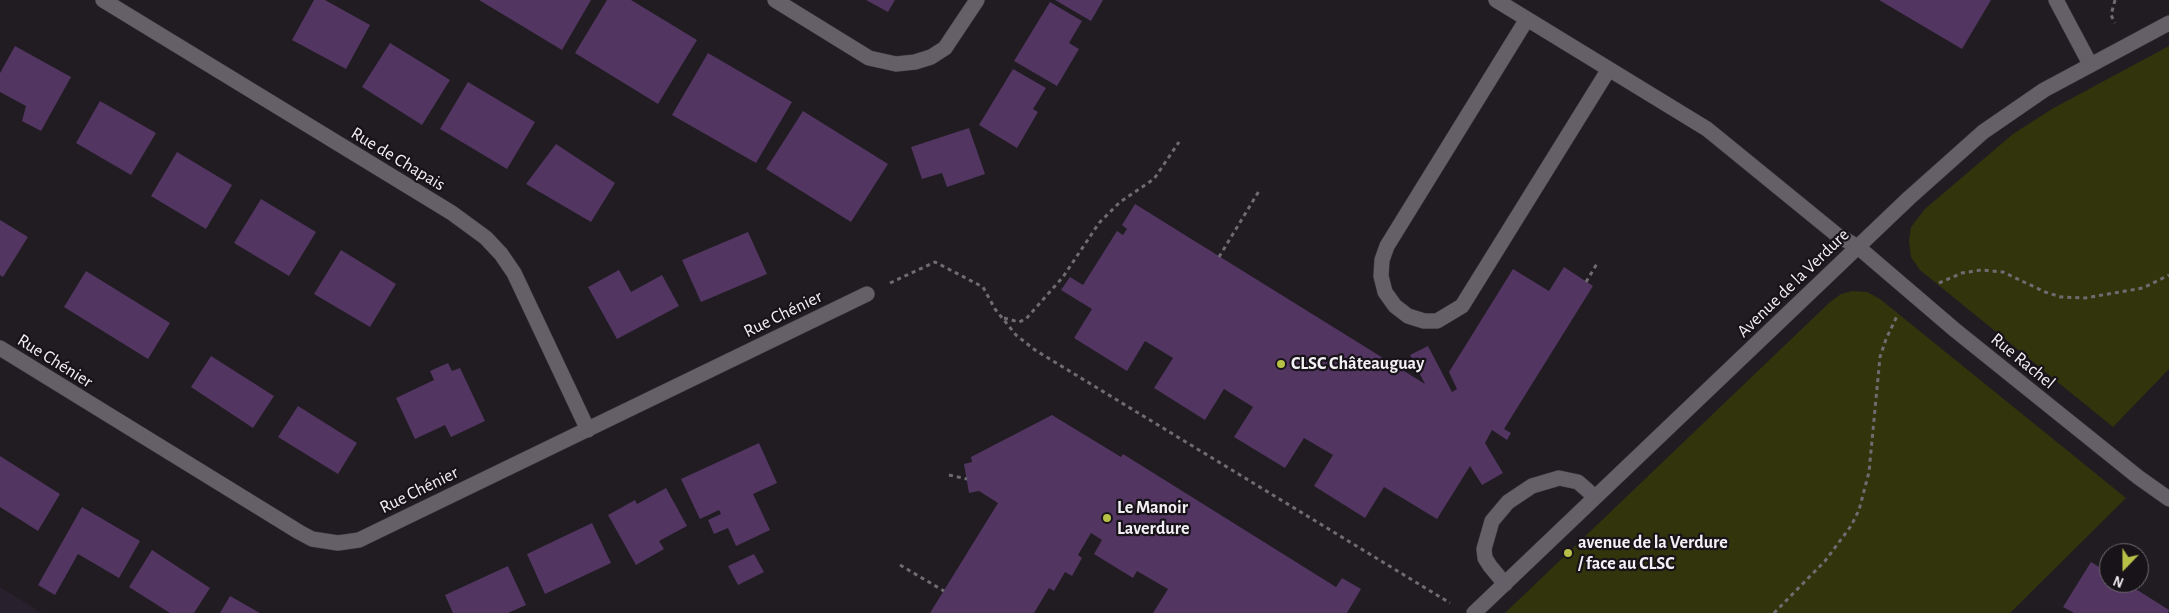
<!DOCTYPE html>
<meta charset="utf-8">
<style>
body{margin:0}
#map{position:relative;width:2169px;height:613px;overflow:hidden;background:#201c22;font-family:"Alegreya Sans",sans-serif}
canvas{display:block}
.north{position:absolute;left:2099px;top:543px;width:50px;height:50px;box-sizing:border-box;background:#171319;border:1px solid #6f6b71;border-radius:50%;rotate:202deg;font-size:14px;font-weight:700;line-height:20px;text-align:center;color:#f3f0f5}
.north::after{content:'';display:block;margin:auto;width:18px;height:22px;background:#b8c147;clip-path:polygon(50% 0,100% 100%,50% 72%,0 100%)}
</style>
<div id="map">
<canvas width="2169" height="613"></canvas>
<div class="north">N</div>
</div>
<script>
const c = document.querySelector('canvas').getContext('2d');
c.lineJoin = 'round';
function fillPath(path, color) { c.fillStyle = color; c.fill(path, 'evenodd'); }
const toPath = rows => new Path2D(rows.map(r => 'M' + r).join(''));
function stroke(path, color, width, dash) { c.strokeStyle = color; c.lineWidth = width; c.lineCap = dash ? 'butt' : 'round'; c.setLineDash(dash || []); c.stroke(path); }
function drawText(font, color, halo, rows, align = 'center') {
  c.font = font + ' "Alegreya Sans",sans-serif'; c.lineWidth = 4.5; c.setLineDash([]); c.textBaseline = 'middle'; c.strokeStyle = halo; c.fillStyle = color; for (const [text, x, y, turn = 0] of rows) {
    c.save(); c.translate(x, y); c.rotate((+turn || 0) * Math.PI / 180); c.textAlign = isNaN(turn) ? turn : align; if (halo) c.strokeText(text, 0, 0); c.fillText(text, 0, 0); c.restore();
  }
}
const built = toPath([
 [0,587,42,613,0,613]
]);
const green = toPath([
 [2169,46,2169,369,2113,427,1920,270,1911,257,1909,241,1911,227,1925,209,2013,134,2052,109],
 [1852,291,1867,292,1880,299,2126,498,2010,613,1505,613,1829,303,1841,294]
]);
const building = toPath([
 [314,0,325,0,370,25,346,69,292,40],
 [479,0,591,0,562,50],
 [607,0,631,0,697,40,658,104,575,53],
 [866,0,895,0,888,12],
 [1055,0,1103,0,1091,21],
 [1879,0,1991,0,1962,49],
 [1050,2,1082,21,1069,43,1079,49,1057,86,1014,61],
 [390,43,450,80,422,125,362,87],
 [15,46,71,77,41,131,22,121,26,106,0,92,0,73],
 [708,53,792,102,756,163,672,115],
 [1013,69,1046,88,1033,109,1038,112,1017,148,979,125],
 [468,82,535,122,507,169,440,129],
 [100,101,156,133,131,175,76,143],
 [803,111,888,164,851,222,766,169],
 [969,128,985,174,947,187,942,173,922,179,911,147],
 [556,144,615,183,591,222,526,184],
 [177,152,232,185,206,229,151,196],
 [261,199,316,232,289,276,234,243],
 [1135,204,1425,384,1410,355,1428,346,1452,392,1457,389,1449,372,1513,269,1549,291,1564,267,1593,286,1504,429,1511,433,1507,440,1492,430,1485,443,1503,473,1482,485,1470,466,1437,519,1384,487,1365,518,1314,486,1333,455,1304,438,1285,468,1234,437,1253,407,1224,389,1205,420,1154,388,1173,358,1145,341,1127,371,1074,338,1092,309,1061,290,1070,277,1083,285,1117,231,1123,235,1127,229,1122,225],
 [0,220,28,237,3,277,0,275],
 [748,232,767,274,701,302,682,260],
 [341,250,396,284,370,327,314,294],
 [619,270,631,292,662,275,679,306,617,339,588,287],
 [86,271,170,323,148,359,64,307],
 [211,356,274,396,253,428,191,387],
 [448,363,452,371,460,368,485,421,451,437,445,425,415,439,396,398,434,380,430,371],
 [298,406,357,443,338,474,278,437],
 [1052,415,1121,457,1123,454,1336,587,1342,578,1361,589,1347,613,1153,613,1168,589,1137,571,1133,578,1094,554,1102,540,1091,533,1078,555,1082,558,1072,576,1065,572,1054,591,1049,588,1034,613,930,613,998,503,979,491,969,493,964,464,972,462,971,457],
 [759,443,777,483,753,494,770,530,736,546,728,528,714,534,708,520,721,514,719,510,700,519,681,479],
 [0,456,60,494,38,531,0,507],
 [666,488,687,526,659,541,664,549,636,565,608,515,635,500,637,504],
 [82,507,140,541,119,578,78,554,55,595,38,585],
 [592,523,611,563,545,594,527,554],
 [152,550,210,588,194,613,170,613,129,587],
 [754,554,764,572,738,585,728,566],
 [2091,562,2109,573,2109,583,2126,583,2169,610,2168,613,2074,613,2063,607],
 [508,566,526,605,508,613,453,613,445,595],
 [230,596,260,613,220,613]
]);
const path = toPath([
 [2115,0,2111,15,2115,23],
 [1219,257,1259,191],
 [1586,282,1598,262],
 [890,283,935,262,983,287,995,309,1016,335,1035,350,1450,603],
 [1939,283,1962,273,1981,270,2003,272,2045,292,2061,297,2085,298,2143,288,2169,275],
 [1004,318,1019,322,1026,319,1063,277,1099,223,1120,202,1154,179,1179,142],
 [949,475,967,479],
 [900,565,944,591],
 [1774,613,1825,561,1851,526,1859,510,1869,472,1880,357,1886,339,1898,314]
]);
const service = toPath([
 [1496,0,1707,129,1837,235,1858,247],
 [1527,19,1387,246,1382,260,1381,276,1385,292,1395,306,1408,316,1424,321,1437,321,1462,306,1609,69],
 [1505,584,1490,566,1485,558,1484,549,1492,521,1508,502,1532,486,1559,478,1578,482,1595,497]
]);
const minor = toPath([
 [103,0,452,213,486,238,501,254,514,273,588,430],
 [775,0,869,58,896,64,915,62,931,57,945,48,977,0],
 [2056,0,2090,64],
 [1858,247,1955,330,2138,477,2169,499],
 [0,348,299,532,312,539,338,543,359,540,867,294]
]);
const tertiary = toPath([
 [1474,613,1909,198,1983,132,2044,90,2169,23]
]);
const markers = [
 [1281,364,5,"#b8c147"],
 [1107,518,5,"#b8c147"],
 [1568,553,5,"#b8c147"]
];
const streetNames = [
 ["Rue de Chapais",398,159,31],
 ["Avenue de la Verdure",1793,283,-44],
 ["Rue Chénier",783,314,-26],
 ["Rue Chénier",55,361,32],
 ["Rue Rachel",2023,361,39],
 ["Rue Chénier",419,490,-26]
];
const poiNames = [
 ["CLSC Châteauguay",1291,364],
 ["Le Manoir",1117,508],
 ["Laverdure",1117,529],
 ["avenue de la Verdure",1578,543],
 ["/ face au CLSC",1578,564]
];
fillPath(built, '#28212d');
fillPath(green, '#32350c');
fillPath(building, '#523561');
stroke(service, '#3d393f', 16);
stroke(minor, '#3d393f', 16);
stroke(tertiary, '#3d393f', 16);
stroke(path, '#6f6c71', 3, [4, 4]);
stroke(service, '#655f68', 15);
stroke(minor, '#655f68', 15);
stroke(tertiary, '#655f68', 15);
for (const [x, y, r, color] of markers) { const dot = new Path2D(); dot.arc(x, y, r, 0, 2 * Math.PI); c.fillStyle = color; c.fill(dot); stroke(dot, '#171319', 2); }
drawText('18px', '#f3f0f5', '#171319', streetNames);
drawText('bold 18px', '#f3f0f5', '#171319', poiNames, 'left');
</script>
